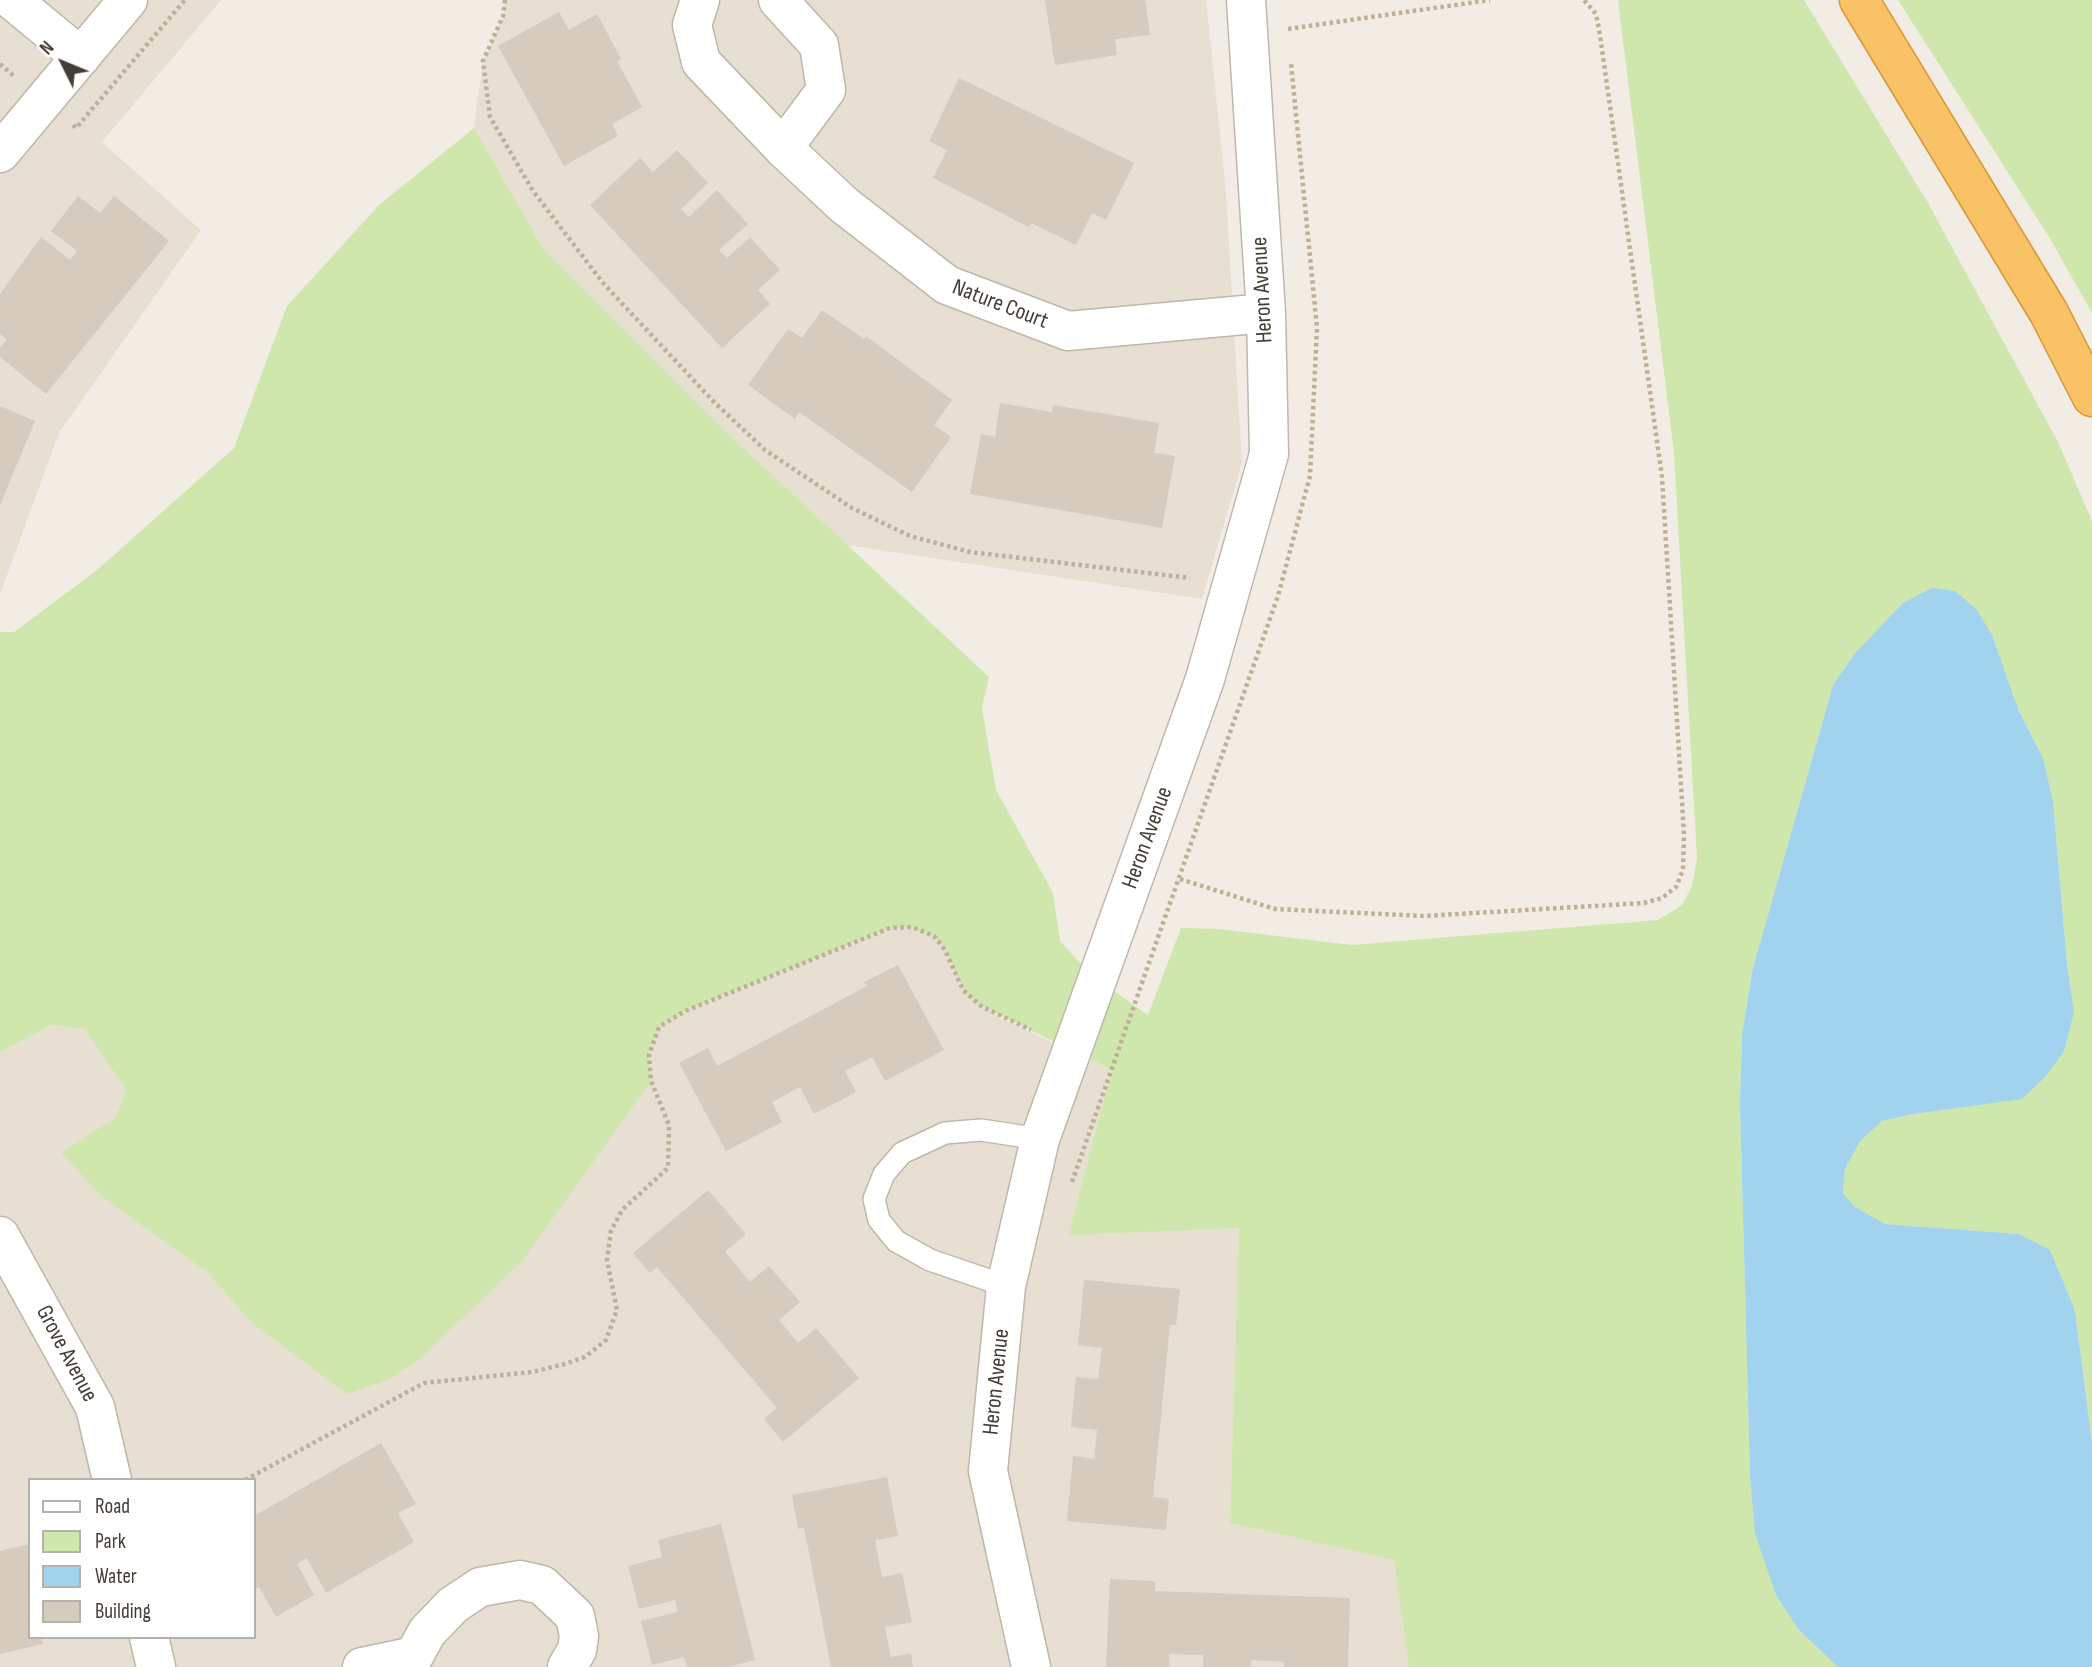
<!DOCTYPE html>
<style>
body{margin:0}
#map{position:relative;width:2092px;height:1667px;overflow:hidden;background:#f2ede4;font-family:"Sofia Sans Condensed",sans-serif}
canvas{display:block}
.legend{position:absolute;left:28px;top:1478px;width:228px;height:161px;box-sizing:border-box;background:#fff;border:2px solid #b4b1ae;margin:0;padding:9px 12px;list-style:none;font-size:21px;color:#443d34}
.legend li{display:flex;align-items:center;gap:14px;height:35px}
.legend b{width:35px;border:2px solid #b4b1ae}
.north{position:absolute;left:28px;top:28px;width:70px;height:70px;-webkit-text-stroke:5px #fff;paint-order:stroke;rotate:313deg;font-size:19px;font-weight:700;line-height:28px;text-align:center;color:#443d34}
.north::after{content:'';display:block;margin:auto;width:24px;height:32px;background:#443d34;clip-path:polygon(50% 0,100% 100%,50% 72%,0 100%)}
</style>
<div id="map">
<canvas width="2092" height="1667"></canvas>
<ul class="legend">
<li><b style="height:9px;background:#fff"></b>Road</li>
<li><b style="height:19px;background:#cfe6ad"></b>Park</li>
<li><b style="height:19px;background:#a1d2ee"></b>Water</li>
<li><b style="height:19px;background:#d6cbbd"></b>Building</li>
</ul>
<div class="north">N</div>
</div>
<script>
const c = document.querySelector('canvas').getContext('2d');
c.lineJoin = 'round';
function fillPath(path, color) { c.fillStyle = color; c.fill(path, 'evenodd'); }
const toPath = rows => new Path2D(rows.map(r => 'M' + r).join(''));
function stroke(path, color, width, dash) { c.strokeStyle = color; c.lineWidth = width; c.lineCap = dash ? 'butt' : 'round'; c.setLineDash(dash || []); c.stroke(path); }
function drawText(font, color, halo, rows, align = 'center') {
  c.font = font + ' "Sofia Sans Condensed",sans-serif'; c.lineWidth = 5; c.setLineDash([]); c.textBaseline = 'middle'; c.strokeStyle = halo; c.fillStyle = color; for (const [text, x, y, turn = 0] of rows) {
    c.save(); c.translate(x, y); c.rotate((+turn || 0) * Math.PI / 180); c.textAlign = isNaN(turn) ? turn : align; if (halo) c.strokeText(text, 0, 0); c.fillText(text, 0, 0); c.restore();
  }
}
const residential = toPath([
 [0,0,221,0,102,142,201,230,59,433,0,594],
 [505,0,1206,0,1226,192,1242,463,1202,599,847,545,722,428,544,250,474,128,483,61,503,16],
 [912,927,934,936,945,950,963,990,1000,1018,1112,1070,1068,1234,1239,1228,1230,1523,1394,1560,1409,1667,0,1667,0,1052,52,1025,84,1029,126,1089,116,1117,61,1153,102,1197,207,1272,250,1321,651,1081,649,1055,659,1027,685,1011,890,928],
 [30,1480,254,1480,254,1637,30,1637]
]);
const green = toPath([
 [1618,0,1804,0,1928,203,2058,442,2092,521,2092,1443,2075,1311,2018,1234,1885,1224,1854,1207,1843,1194,1845,1169,1860,1140,1882,1121,1913,1114,2074,1012,2067,964,2053,801,2043,758,2019,711,1992,635,1903,603,1855,653,1833,685,1753,968,1742,1035,1740,1104,1750,1475,1776,1595,1798,1629,1838,1667,1409,1667,1394,1560,1230,1523,1239,1228,1068,1235,1112,1070,981,1006,963,990,945,950,934,936,912,928,890,928,685,1011,659,1027,649,1055,651,1081,522,1261,420,1359,387,1380,347,1394,250,1321,207,1272,102,1197,61,1153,116,1117,126,1089,84,1029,52,1025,0,1052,0,632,14,632,97,570,234,448,287,306,379,205,474,128,544,250,722,428,989,677,982,708,996,790,1053,893,1060,941,1091,975,1148,1015,1181,928,1219,929,1352,945,1658,920,1682,905,1692,886,1697,859,1674,453],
 [1898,0,2092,0,2092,313,2049,237]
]);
const water = toPath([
 [1932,588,1955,591,1977,610,1992,635,2019,711,2043,758,2053,801,2067,964,2074,1012,2064,1051,2046,1076,2022,1099,1913,1114,1882,1121,1860,1141,1845,1169,1843,1194,1855,1207,1885,1224,2019,1234,2050,1250,2075,1311,2092,1443,2092,1667,1838,1667,1798,1629,1776,1595,1755,1533,1750,1475,1740,1104,1742,1035,1753,968,1833,685,1855,653,1903,603]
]);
const building = toPath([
 [1045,0,1145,0,1150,35,1115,39,1117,55,1055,65],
 [559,12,569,30,597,14,621,59,617,61,642,107,612,124,618,136,564,166,498,46],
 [959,78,1134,163,1106,220,1092,213,1076,245,1031,223,1029,227,933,178,947,150,929,141],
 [677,150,708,183,681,209,689,217,717,190,748,224,719,250,727,258,750,237,780,270,758,290,770,304,722,348,590,205,640,158,653,172],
 [78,196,100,213,114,196,169,241,46,394,0,357,0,348,7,339,0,334,0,294,41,237,70,260,77,251,51,231],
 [822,310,864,339,866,336,952,400,934,425,951,437,912,492,799,412,795,419,748,385,788,329,802,338],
 [1000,403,1052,412,1053,405,1159,423,1154,453,1175,456,1162,528,970,494,981,434,995,437],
 [0,406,35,421,0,505],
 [898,965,944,1050,885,1081,872,1057,845,1071,856,1092,814,1114,800,1087,772,1102,782,1122,726,1151,679,1063,708,1048,717,1066,867,986,864,982],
 [708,1190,746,1234,725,1252,750,1282,769,1266,800,1302,779,1320,798,1343,816,1328,859,1378,783,1442,764,1419,777,1408,657,1267,650,1273,633,1253],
 [1084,1280,1180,1289,1176,1325,1170,1325,1153,1497,1169,1499,1166,1530,1067,1521,1073,1456,1094,1459,1097,1430,1071,1427,1076,1377,1098,1379,1102,1348,1078,1345],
 [381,1443,416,1504,398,1513,414,1542,326,1593,307,1558,297,1564,314,1595,276,1617,259,1587,254,1590,254,1516],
 [887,1477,898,1536,875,1540,882,1577,902,1573,912,1622,885,1627,891,1657,911,1653,913,1667,831,1667,804,1527,798,1529,792,1495],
 [721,1524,755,1660,728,1667,687,1667,684,1657,652,1665,641,1621,678,1612,675,1600,639,1609,628,1566,662,1557,658,1540],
 [30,1544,30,1637,41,1637,43,1644,0,1654,0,1551],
 [1110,1579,1155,1581,1155,1591,1350,1598,1348,1667,1284,1667,1284,1662,1251,1660,1251,1667,1203,1667,1203,1655,1169,1654,1169,1667,1106,1667]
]);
const path = toPath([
 [505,0,503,16,483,61,490,117,533,191,603,283,713,401,765,450,852,508,910,536,970,552,1190,578],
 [1288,29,1490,0],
 [0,64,15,77],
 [73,125,76,128,185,0],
 [1180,879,1275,909,1424,916,1644,903,1662,898,1676,887,1683,870,1684,834,1662,477,1600,35,1596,14,1584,0],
 [1072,1182,1278,596,1310,476,1317,328,1291,63],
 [245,1480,424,1383,532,1372,565,1364,585,1357,606,1340,617,1310,607,1260,611,1231,622,1210,668,1168,669,1125,651,1081,649,1055,659,1027,685,1011,890,928,912,927,934,936,945,950,963,990,981,1006,1031,1030]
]);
const service = toPath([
 [1006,1286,930,1260,896,1241,879,1220,874,1199,884,1174,902,1153,945,1133,981,1130,1040,1139]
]);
const minor = toPath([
 [12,0,81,57],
 [700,0,692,25,701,62,783,148,844,205,947,285,1068,331,1266,313],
 [778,0,819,45,826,90,783,148],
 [0,153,128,0],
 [0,1236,95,1407,112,1480],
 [149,1637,156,1667],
 [414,1656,427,1632,453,1605,480,1587,520,1580,542,1585,575,1616,579,1636,577,1650,567,1667],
 [362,1667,414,1656],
 [1031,1667,988,1471,1006,1286,1040,1139,1205,679,1269,454,1266,313,1246,0]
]);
const motorway = toPath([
 [1859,0,2049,313,2092,397]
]);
const streetNames = [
 ["Heron Avenue",1263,290,-93],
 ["Nature Court",1000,305,21],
 ["Heron Avenue",1148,838,-70],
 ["Grove Avenue",66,1354,62],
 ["Heron Avenue",997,1382,-84]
];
fillPath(residential, '#e6dfd2');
fillPath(green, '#cfe6ad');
fillPath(water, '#a1d2ee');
fillPath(building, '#d6cbbd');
stroke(service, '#c0b7aa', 24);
stroke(minor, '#c0b7aa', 41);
stroke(motorway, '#d99637', 41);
stroke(path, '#beaf99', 4.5, [3.5, 3.5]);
stroke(service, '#fff', 21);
stroke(minor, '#fff', 38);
stroke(motorway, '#fac267', 38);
drawText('23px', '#443d34', '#fff', streetNames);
</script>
